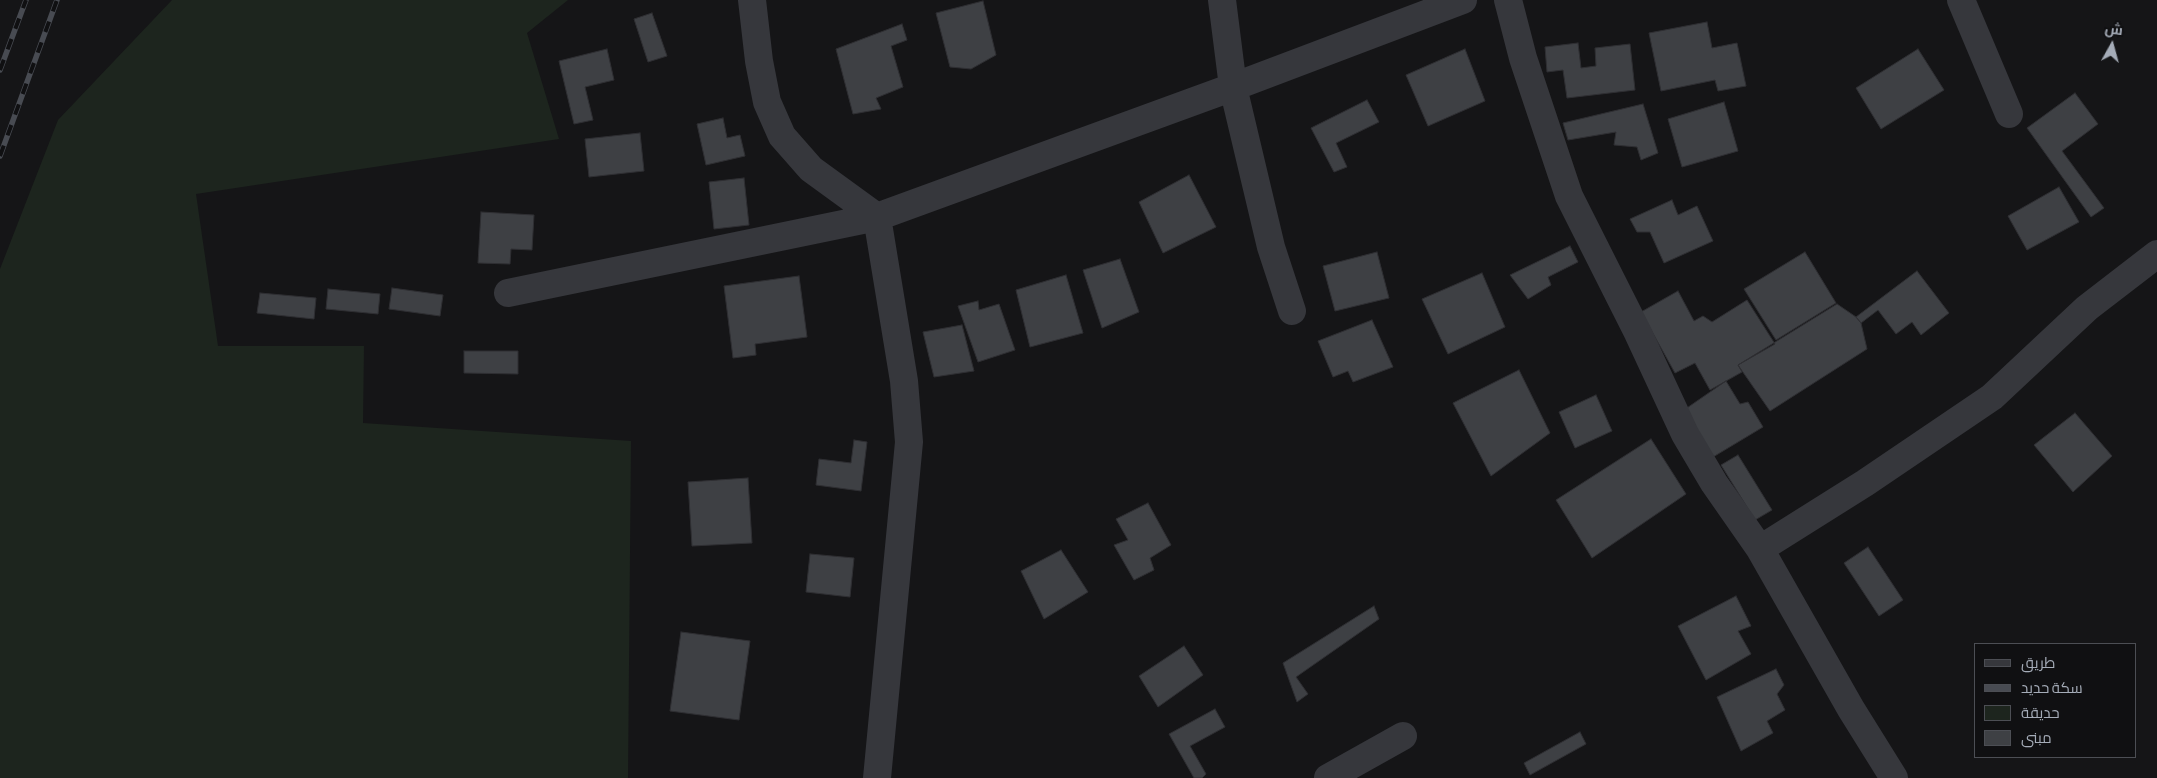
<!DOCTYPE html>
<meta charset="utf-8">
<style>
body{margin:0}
#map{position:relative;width:2157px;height:778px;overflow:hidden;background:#151517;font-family:"Sofia Sans Condensed",Cairo,sans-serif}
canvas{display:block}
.legend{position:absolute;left:1974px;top:643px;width:162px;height:115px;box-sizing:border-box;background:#101012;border:1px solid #4c4e54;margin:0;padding:6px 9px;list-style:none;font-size:15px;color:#a5acb8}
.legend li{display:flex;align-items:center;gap:10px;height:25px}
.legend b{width:25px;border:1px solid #4c4e54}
.north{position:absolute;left:2087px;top:20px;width:50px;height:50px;-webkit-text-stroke:4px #101012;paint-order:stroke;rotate:7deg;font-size:14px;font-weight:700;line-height:20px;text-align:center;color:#a5acb8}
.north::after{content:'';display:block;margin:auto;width:18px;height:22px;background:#a5acb8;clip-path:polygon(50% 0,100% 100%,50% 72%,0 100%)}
</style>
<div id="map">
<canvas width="2157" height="778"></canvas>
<ul class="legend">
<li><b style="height:6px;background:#36373c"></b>طريق</li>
<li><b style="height:6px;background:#484b52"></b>سكة حديد</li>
<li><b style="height:14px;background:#1d251e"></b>حديقة</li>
<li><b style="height:14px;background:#3e4044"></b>مبنى</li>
</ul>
<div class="north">ش</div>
</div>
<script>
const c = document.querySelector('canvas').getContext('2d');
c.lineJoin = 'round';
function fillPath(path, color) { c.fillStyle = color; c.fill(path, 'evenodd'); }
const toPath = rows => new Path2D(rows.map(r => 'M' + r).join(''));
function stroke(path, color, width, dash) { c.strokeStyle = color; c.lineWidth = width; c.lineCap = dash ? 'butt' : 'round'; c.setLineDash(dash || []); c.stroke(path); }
const green = toPath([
 [172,0,568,0,527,33,559,139,196,194,218,346,364,346,363,423,631,441,628,778,0,778,0,269,58,120]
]);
const building = toPath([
 [983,1,996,55,971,69,950,67,936,13,983,1],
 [652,13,667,56,648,62,634,19,652,13],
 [1707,22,1712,48,1737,43,1746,86,1718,91,1715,80,1661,91,1649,33,1707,22],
 [902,24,907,40,891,46,903,87,876,98,881,109,853,114,836,49,902,24],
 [1578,43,1581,68,1596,66,1595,48,1630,44,1635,90,1567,98,1563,70,1547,72,1545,47,1578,43],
 [607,49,614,80,585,87,593,120,574,124,559,61,607,49],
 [1465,49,1485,101,1428,126,1406,75,1465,49],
 [1918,49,1944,90,1881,129,1856,88,1918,49],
 [2075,93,2098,124,2062,151,2104,208,2091,217,2027,128,2075,93],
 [1367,100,1379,122,1336,143,1347,167,1334,172,1311,128,1367,100],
 [1724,102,1738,151,1682,167,1668,119,1724,102],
 [1643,104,1658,153,1641,160,1637,147,1614,145,1616,132,1568,140,1563,123,1643,104],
 [723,118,727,138,740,135,745,156,706,165,697,124,723,118],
 [640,133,644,171,589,177,585,139,640,133],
 [1189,175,1216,227,1163,253,1139,202,1189,175],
 [744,178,749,225,714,229,709,182,744,178],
 [2059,187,2079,222,2027,250,2008,216,2059,187],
 [1672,200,1678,215,1697,206,1713,241,1664,263,1650,232,1637,232,1630,219,1672,200],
 [481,212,534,215,532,250,511,249,510,264,478,263,481,212],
 [1570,246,1578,262,1548,277,1551,285,1528,299,1510,275,1570,246],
 [1377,252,1389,298,1335,311,1323,266,1377,252],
 [1805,252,1836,303,1776,340,1744,289,1805,252],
 [1120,259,1139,312,1102,328,1083,270,1120,259],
 [1917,271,1949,313,1921,335,1912,322,1896,334,1878,310,1861,323,1856,317,1917,271],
 [1482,273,1505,327,1448,354,1422,299,1482,273],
 [1066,275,1083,333,1030,347,1016,290,1066,275],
 [799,276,807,337,755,344,756,355,733,358,724,286,799,276],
 [392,288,443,295,440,316,389,309,392,288],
 [328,289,380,294,378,314,326,309,328,289],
 [1678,291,1694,321,1703,316,1712,322,1747,300,1775,344,1738,365,1742,372,1710,390,1695,363,1675,373,1641,312,1678,291],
 [260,293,316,298,314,319,257,313,260,293],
 [978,301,979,310,999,304,1015,350,978,362,958,306,978,301],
 [1837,304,1856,317,1861,323,1867,349,1770,411,1738,365,1837,304],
 [1372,320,1393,367,1353,382,1348,371,1333,377,1318,341,1372,320],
 [962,325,974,371,934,377,923,332,962,325],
 [464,351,518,351,518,374,464,373,464,351],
 [1519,370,1550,433,1491,476,1453,403,1519,370],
 [1726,381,1740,404,1748,402,1763,427,1713,457,1684,410,1726,381],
 [1596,395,1612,431,1575,448,1559,412,1596,395],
 [2075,413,2112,456,2073,492,2034,445,2075,413],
 [1651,439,1686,494,1592,558,1556,500,1651,439],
 [854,440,867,442,861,491,816,485,819,459,851,463,854,440],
 [1738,455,1772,510,1755,520,1721,465,1738,455],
 [748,478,752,543,692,546,688,482,748,478],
 [1148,503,1171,545,1150,558,1154,570,1134,580,1114,545,1128,540,1116,519,1148,503],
 [1868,547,1903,600,1879,616,1844,563,1868,547],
 [1061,550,1088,592,1044,619,1021,571,1061,550],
 [810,554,854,558,850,597,806,592,810,554],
 [1736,596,1751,626,1738,631,1751,654,1706,680,1678,626,1736,596],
 [1374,606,1379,619,1296,677,1308,694,1297,702,1283,663,1374,606],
 [681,632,750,641,739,720,670,711,681,632],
 [1184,646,1203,675,1158,707,1139,676,1184,646],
 [1776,669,1784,685,1777,694,1785,710,1767,721,1773,733,1741,751,1717,697,1776,669],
 [1215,709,1225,727,1190,746,1206,774,1202,778,1194,778,1169,734,1215,709],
 [1580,732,1586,744,1530,775,1524,763,1580,732]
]);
const minor = toPath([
 [752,0,759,61,767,102,782,136,811,169,877,217,904,381,909,442,877,778],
 [1222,0,1233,87,1271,247,1292,311],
 [1508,0,1523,58,1569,196,1638,333,1685,434,1714,483,1760,549,1851,709,1894,778],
 [1961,0,2009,114],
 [508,293,877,217,1233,87,1463,0],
 [1760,549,1865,483,1992,397,2087,308,2157,254],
 [1328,778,1403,736]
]);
const rail = toPath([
 [0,70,26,0],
 [0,156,57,0]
]);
fillPath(green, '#1d251e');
fillPath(building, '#3e4044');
stroke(building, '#2f2f33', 1);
stroke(minor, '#36373c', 28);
stroke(rail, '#484b52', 5.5);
stroke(rail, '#101012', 4, [11]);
</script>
